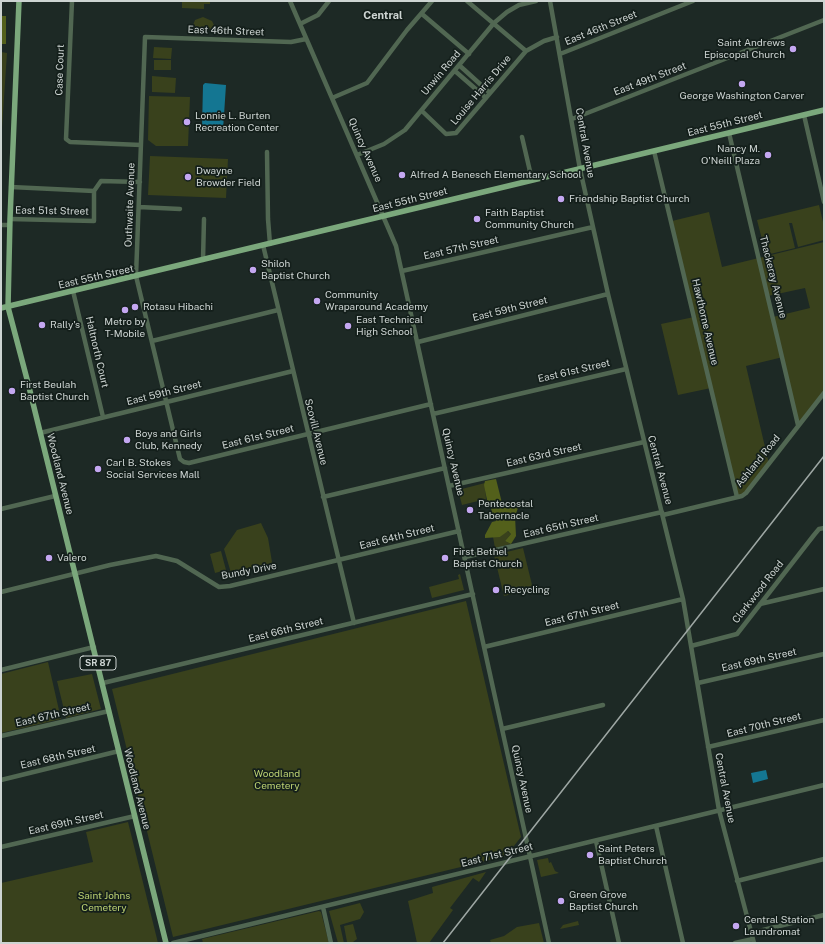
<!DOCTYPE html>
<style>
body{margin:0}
#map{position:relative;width:825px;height:944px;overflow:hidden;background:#1d2925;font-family:"Public Sans",sans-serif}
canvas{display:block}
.frame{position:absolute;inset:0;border:2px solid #cdd4d2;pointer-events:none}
</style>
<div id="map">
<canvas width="825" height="944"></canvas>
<div class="frame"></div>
</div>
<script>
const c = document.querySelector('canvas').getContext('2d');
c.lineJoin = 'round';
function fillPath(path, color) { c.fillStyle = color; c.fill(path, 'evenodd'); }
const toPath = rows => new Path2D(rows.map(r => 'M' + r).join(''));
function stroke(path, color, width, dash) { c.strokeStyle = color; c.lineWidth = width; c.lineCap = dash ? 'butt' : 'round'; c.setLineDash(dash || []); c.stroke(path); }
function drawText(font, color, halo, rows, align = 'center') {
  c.font = font + ' "Public Sans",sans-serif'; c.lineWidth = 3.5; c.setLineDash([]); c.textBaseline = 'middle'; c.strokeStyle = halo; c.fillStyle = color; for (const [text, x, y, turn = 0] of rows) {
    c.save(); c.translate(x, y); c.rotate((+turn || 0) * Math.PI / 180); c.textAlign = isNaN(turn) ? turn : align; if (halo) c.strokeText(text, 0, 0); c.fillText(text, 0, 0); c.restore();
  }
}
const green = toPath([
 [182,1,210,1,210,4,204,4,204,9,182,8],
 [203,17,212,21,215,27,213,29,199,30,192,28,195,20],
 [154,47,172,48,171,59,153,58],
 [1,52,7,53,2,128,1,128],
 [154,60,171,60,171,70,154,70],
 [152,76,176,78,175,93,152,92],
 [149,96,190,97,188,146,156,146,148,140],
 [150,156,228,159,226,198,148,195],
 [819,205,824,226,824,240,798,247,792,223,789,223,795,248,766,255,757,220],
 [709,212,722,267,824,242,824,393,798,425,783,357,746,366,769,464,746,493,737,497,711,388,678,395,661,324,694,317,672,221],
 [805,288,810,308,773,317,768,296],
 [485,483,486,499,462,505,458,490],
 [261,523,268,538,272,562,270,565,231,573,224,549,237,530],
 [507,531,511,534,505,541,511,544,495,548,493,537,500,537],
 [523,548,533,589,504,596,494,555],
 [221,551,226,570,215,573,210,554],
 [460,574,464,590,432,598,429,587,459,579,458,575],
 [466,601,521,837,506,856,173,937,112,689],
 [48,662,61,719,1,733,1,674],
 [92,674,101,709,66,718,57,681],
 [128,822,158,943,1,943,1,883,93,862,86,832],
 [548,858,549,863,551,862,555,871,559,873,541,877,537,860],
 [486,872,479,882,473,878,450,908,453,910,429,943,417,943,408,901,433,893,432,887],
 [360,903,364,912,360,919,340,925,344,943,338,943,329,911],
 [319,911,321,912,329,943,203,943,202,939],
 [578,921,579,925,560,929,563,925],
 [539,923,544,943,491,943,490,940,504,936,517,927],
 [353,924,357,939,353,942,347,942,344,926]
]);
const forest = toPath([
 [1,16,6,16,6,44,1,44],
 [496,479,502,503,520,503,515,516,516,536,511,544,505,541,511,534,508,531,500,537,485,538,485,535,492,522,496,521,495,514,492,514,490,502,487,500,484,485,485,481]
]);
const water = toPath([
 [205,83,226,85,223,130,202,128,203,85],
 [766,770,768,779,753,783,751,773]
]);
const minor = toPath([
 [72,1,66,139,70,142,141,145],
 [290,1,396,246,549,943],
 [467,1,526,51],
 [550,1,580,169,608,294,683,599,719,810,754,943],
 [422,14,469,54],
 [300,24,318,15,329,1],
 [306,39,291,42,145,37,136,276,180,459,184,462,189,463,431,404],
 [560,54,693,1],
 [459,65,490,93],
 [455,71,486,98],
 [332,98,367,83,407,30,432,1],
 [422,111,446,134,456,133,526,51,544,41,557,37],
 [804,115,824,202],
 [572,119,824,20],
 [729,133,798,425],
 [522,137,532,180],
 [654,151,737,497],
 [267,152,268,219,270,244],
 [357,155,384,144,405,130,494,23,507,12,519,5,536,1],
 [11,187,94,191],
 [139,207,180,209],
 [10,219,94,221,94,191,101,181,140,182],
 [1,225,10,225],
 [263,245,354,623],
 [203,260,204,219],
 [402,271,593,227],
 [73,291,103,417],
 [152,341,278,310],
 [418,342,608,294],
 [433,414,626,369],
 [40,433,293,371],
 [449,486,644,442],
 [323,497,445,468],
 [1,509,55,496],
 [663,515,742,496,746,493,824,393],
 [465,557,662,512],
 [1,592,110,565,156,556,177,561,219,587,230,586,459,531],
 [760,604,824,589],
 [691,646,737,634,814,535,819,529,824,528],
 [484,647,683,599],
 [1,670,94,647],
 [103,683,473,594],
 [698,683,824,654],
 [502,729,603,705],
 [1,736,109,711],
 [708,747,824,720],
 [1,780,119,751],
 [656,826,683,943],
 [596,841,619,943],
 [1,847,135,816],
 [737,881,824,859],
 [323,907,331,943],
 [751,933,824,915],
 [173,943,824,785],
 [735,943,753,939]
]);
const major = toPath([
 [19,1,10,219,8,307,28,383,166,943],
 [1,308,824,110]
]);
const rail = toPath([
 [443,943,824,456]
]);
const markers = [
 [793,49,4,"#c4a7f1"],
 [742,84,4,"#c4a7f1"],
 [187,122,4,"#c4a7f1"],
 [768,155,4,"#c4a7f1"],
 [402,175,4,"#c4a7f1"],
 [188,177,4,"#c4a7f1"],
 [561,199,4,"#c4a7f1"],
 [477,219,4,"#c4a7f1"],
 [253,270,4,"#c4a7f1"],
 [317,301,4,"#c4a7f1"],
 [135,307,4,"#c4a7f1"],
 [125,310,4,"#c4a7f1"],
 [42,325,4,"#c4a7f1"],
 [348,326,4,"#c4a7f1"],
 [12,391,4,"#c4a7f1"],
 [127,440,4,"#c4a7f1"],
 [98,469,4,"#c4a7f1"],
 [470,510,4,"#c4a7f1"],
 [49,558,4,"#c4a7f1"],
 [445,558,4,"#c4a7f1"],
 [496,590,4,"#c4a7f1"],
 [590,855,4,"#c4a7f1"],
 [561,901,4,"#c4a7f1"],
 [736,926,4,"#c4a7f1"]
];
const shields = [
 [98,663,36]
];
const shieldNames = [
 ["SR 87",98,663]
];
const streetNames = [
 ["East 46th Street",601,28,-22],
 ["East 46th Street",226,31,2],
 ["Case Court",60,70,-88],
 ["Unwin Road",441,73,-50],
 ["East 49th Street",650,79,-21],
 ["Louise Harris Drive",481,90,-50],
 ["East 55th Street",725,124,-14],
 ["Central Avenue",585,143,80],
 ["Quincy Avenue",365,150,66],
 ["East 55th Street",410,200,-14],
 ["Outhwaite Avenue",130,205,-88],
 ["East 51st Street",52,211,1],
 ["East 57th Street",461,248,-13],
 ["East 55th Street",96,277,-13],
 ["Thackeray Avenue",773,277,76],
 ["East 59th Street",510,309,-14],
 ["Hawthorne Avenue",705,322,77],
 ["Haltnorth Court",97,352,77],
 ["East 61st Street",574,371,-13],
 ["East 59th Street",164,393,-14],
 ["Scovill Avenue",316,432,76],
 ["East 61st Street",258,437,-14],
 ["East 63rd Street",544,455,-13],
 ["Ashland Road",758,461,-51],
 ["Quincy Avenue",453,462,77],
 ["Central Avenue",660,470,75],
 ["Woodland Avenue",60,474,76],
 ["East 65th Street",561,526,-13],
 ["East 64th Street",397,537,-14],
 ["Bundy Drive",249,571,-11],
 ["Clarkwood Road",758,592,-52],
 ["East 67th Street",582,614,-14],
 ["East 66th Street",286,630,-14],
 ["East 69th Street",759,660,-13],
 ["East 67th Street",53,715,-13],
 ["East 70th Street",764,725,-14],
 ["East 68th Street",58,757,-13],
 ["Quincy Avenue",522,779,78],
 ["Central Avenue",725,788,79],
 ["Woodland Avenue",137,789,76],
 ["East 69th Street",66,823,-13],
 ["East 71st Street",497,855,-14]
];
const poiNames = [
 ["Saint Andrews",785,43,"right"],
 ["Episcopal Church",785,55,"right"],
 ["George Washington Carver",742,96,"center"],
 ["Lonnie L. Burten",195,116],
 ["Recreation Center",195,128],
 ["Nancy M.",760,149,"right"],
 ["O'Neill Plaza",760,161,"right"],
 ["Dwayne",196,171],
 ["Browder Field",196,183],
 ["Alfred A Benesch Elementary School",410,175],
 ["Friendship Baptist Church",569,199],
 ["Faith Baptist",485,213],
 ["Community Church",485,225],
 ["Shiloh",261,264],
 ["Baptist Church",261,276],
 ["Community",325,295],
 ["Wraparound Academy",325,307],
 ["Rotasu Hibachi",143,307],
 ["East Technical",356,320],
 ["High School",356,332],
 ["Metro by",125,322,"center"],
 ["T-Mobile",125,334,"center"],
 ["Rally's",50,325],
 ["First Beulah",20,385],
 ["Baptist Church",20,397],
 ["Boys and Girls",135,434],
 ["Club, Kennedy",135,446],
 ["Carl B. Stokes",106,463],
 ["Social Services Mall",106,475],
 ["Pentecostal",478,504],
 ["Tabernacle",478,516],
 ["First Bethel",453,552],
 ["Baptist Church",453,564],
 ["Valero",57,558],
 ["Recycling",504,590],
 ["Saint Peters",598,849],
 ["Baptist Church",598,861],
 ["Green Grove",569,895],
 ["Baptist Church",569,907],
 ["Central Station",744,920],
 ["Laundromat",744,932]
];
const parkNames = [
 ["Woodland",277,774],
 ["Cemetery",277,786],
 ["Saint Johns",104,896],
 ["Cemetery",104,908]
];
const neighbourhoodNames = [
 ["Central",383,16]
];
fillPath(green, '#39411c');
fillPath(forest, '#53601b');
fillPath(water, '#147692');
stroke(minor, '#516752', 4.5);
stroke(major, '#7ba87c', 5.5);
stroke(rail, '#9ea7a4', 1.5);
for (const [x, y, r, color] of markers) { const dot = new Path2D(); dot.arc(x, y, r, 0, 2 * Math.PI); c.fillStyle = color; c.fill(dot); stroke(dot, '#141f1b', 1.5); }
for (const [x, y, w] of shields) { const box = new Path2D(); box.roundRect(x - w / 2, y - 7, w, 14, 3); c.fillStyle = '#141f1b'; c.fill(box); stroke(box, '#cdd4d2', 1); }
drawText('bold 9px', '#cdd4d2', null, shieldNames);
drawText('10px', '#cdd4d2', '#141f1b', streetNames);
drawText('10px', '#cdd4d2', '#141f1b', poiNames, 'left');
drawText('10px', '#bbd071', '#141f1b', parkNames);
drawText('bold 11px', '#cdd4d2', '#141f1b', neighbourhoodNames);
</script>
